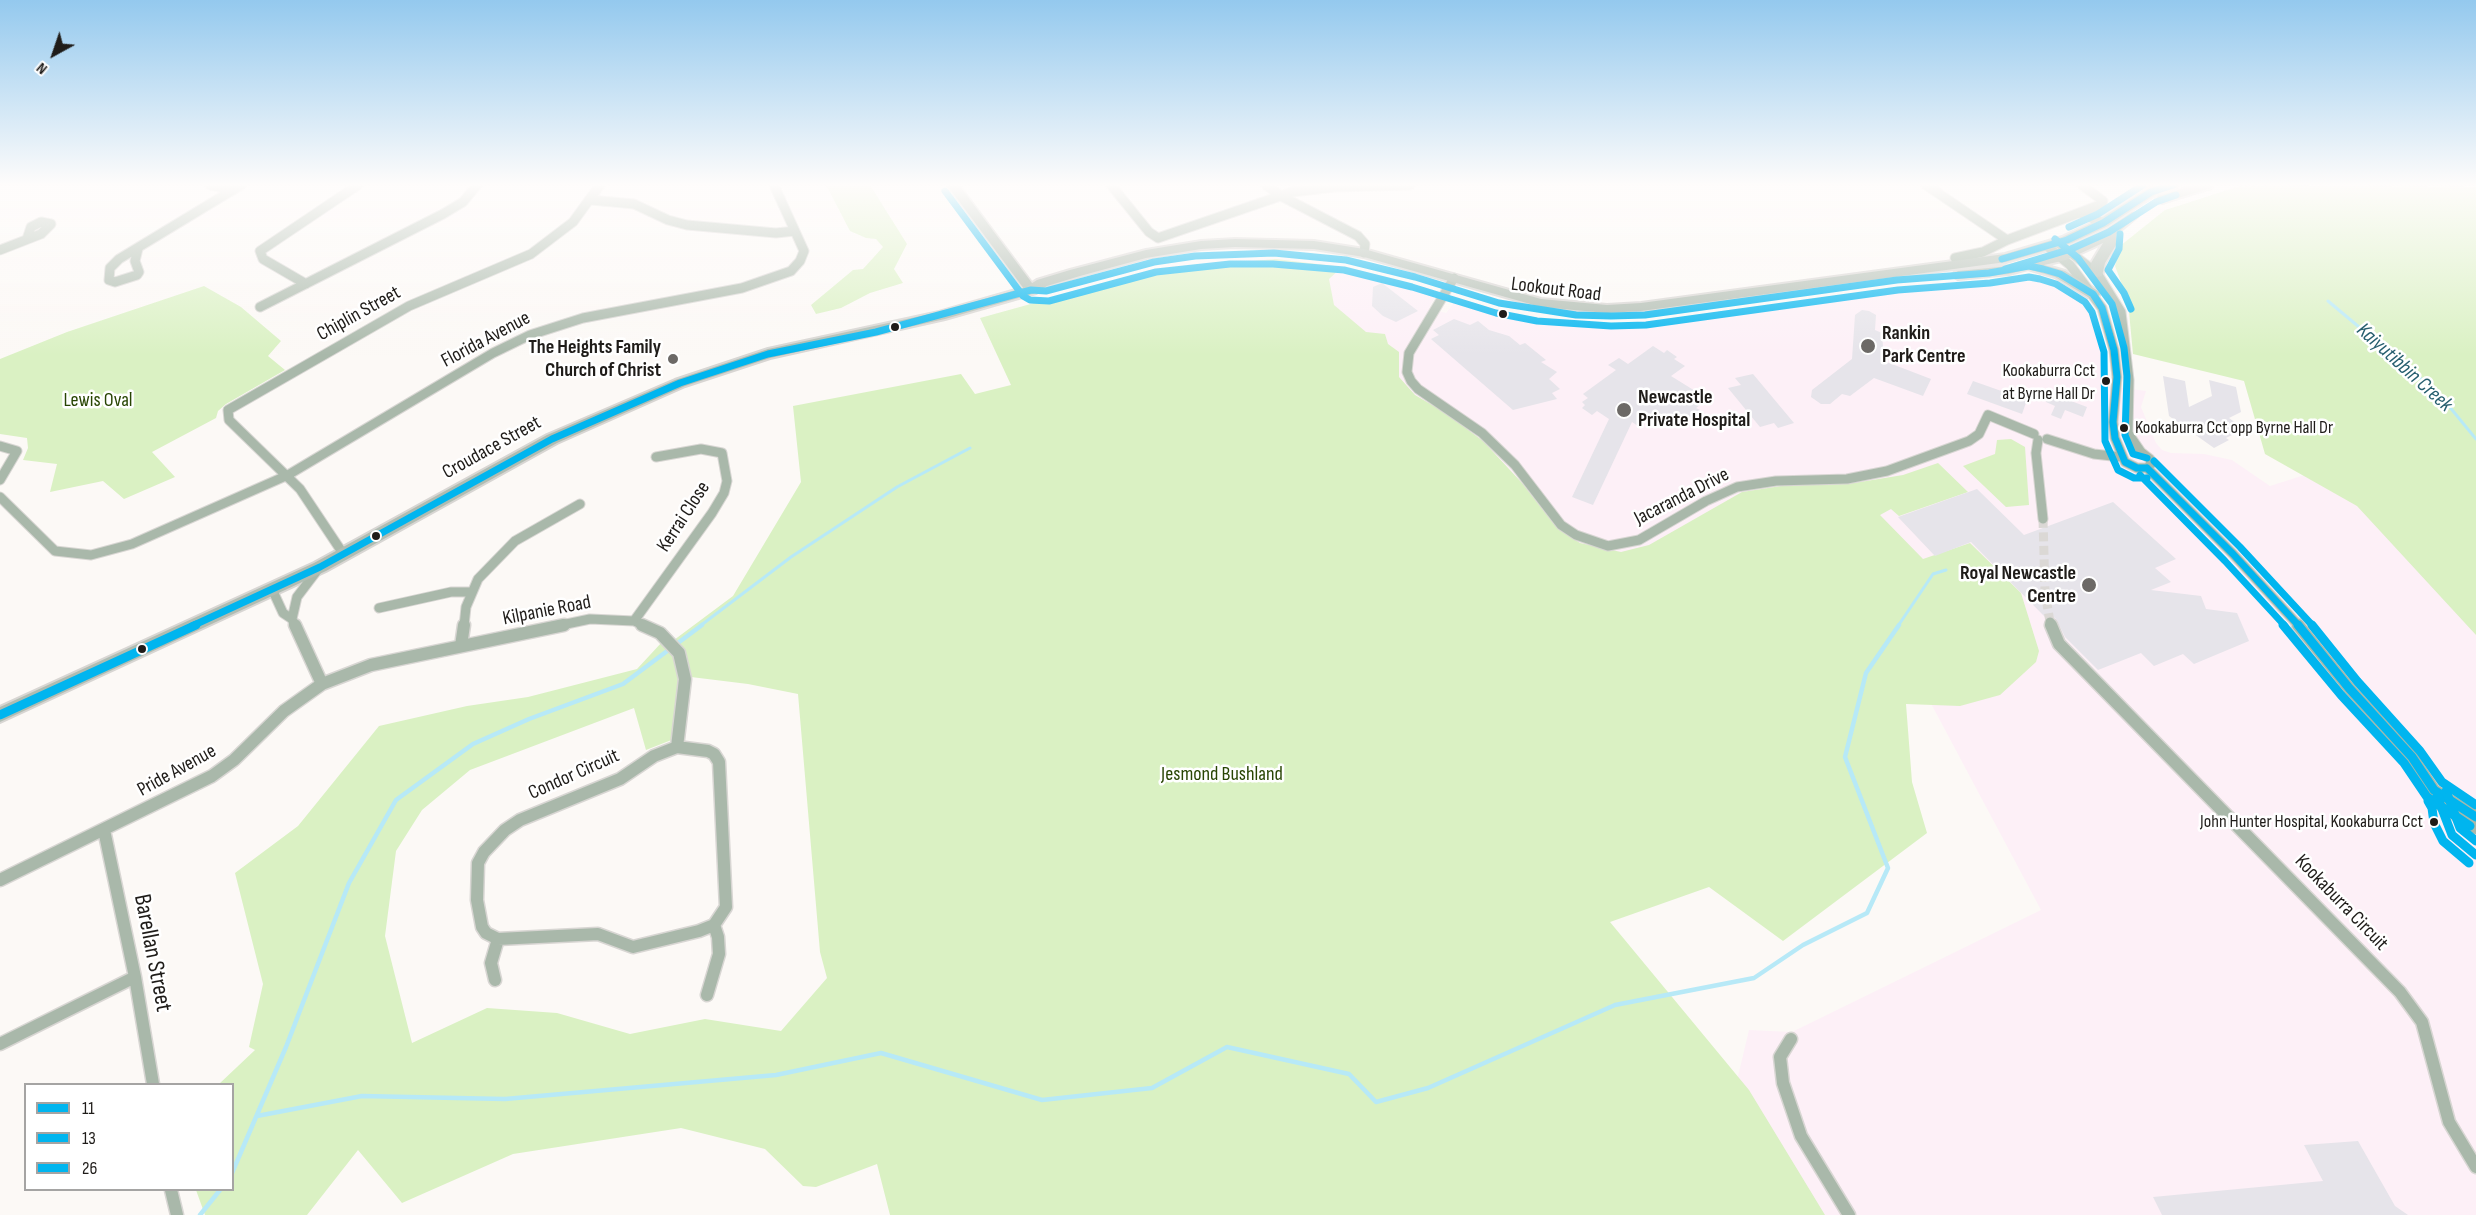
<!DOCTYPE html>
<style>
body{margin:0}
#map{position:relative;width:2476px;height:1215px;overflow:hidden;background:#fcf9f6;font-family:"Sofia Sans Condensed",sans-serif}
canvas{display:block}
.legend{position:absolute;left:24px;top:1083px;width:210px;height:108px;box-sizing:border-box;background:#fff;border:2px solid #a5a4a3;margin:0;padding:8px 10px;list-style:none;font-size:18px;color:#1f1c19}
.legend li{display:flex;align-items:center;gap:12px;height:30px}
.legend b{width:30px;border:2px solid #a5a4a3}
.north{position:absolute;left:24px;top:24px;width:60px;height:60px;-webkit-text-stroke:4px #fff;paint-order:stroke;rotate:220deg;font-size:16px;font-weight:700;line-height:24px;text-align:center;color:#1f1c19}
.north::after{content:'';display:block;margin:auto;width:21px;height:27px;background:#1f1c19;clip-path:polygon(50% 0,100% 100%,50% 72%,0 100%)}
</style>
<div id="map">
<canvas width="2476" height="1215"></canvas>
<ul class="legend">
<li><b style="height:8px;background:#00b5ef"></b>11</li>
<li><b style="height:8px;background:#00b5ef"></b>13</li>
<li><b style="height:8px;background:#00b5ef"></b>26</li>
</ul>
<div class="north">N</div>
</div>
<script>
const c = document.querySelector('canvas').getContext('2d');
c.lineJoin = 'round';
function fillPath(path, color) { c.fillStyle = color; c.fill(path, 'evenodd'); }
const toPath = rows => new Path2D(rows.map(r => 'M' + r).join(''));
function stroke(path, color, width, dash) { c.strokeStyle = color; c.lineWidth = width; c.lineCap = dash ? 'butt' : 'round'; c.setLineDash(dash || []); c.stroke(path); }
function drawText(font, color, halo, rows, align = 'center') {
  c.font = font + ' "Sofia Sans Condensed",sans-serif'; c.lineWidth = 5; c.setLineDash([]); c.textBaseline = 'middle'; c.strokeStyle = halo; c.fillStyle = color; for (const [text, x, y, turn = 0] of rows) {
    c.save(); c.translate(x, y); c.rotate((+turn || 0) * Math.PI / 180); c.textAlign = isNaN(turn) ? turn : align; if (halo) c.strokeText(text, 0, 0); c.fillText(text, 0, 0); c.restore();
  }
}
const medical = toPath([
 [1268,259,1342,266,1433,289,1436,295,1429,308,1446,313,1455,301,1504,316,1561,326,1649,321,1921,284,1961,281,2057,282,2069,284,2086,296,2091,303,2103,343,2107,386,2146,391,2141,407,2156,443,2162,450,2171,453,2204,454,2232,460,2270,486,2317,471,2288,424,2476,626,2476,1215,1705,1215,1749,1030,1792,1032,2041,910,1878,604,1255,501,1175,363,1120,278,1203,263]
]);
const green = toPath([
 [826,185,870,185,907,244,894,269,903,283,870,293,841,308,816,314,811,305,853,270,863,269,883,247,876,239,866,238,850,231],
 [2271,185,2476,187,2476,635,2357,506,2265,454,2244,381,2133,354,2128,301,2115,266,2120,246,2165,210,2237,187],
 [1276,259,1342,267,1329,279,1334,305,1366,332,1385,334,1388,344,1399,352,1399,377,1415,395,1444,412,1483,441,1522,483,1557,528,1580,543,1621,552,1649,545,1742,492,1781,486,1854,483,1903,475,1938,463,1968,492,1899,516,1891,509,1880,515,1923,559,1970,543,2021,593,2039,651,2036,662,2000,695,1960,706,1906,704,1912,782,1927,833,1783,941,1709,887,1610,922,1749,1090,1825,1215,890,1215,877,1164,816,1187,803,1186,765,1149,681,1128,513,1154,402,1203,358,1150,307,1215,205,1215,196,1190,232,1190,232,1084,219,1084,255,1050,249,1047,263,984,235,873,298,826,379,726,467,706,528,697,637,669,662,642,677,662,680,680,674,739,646,750,634,708,470,770,422,810,396,851,385,936,412,1043,487,1008,557,1013,630,1034,705,1019,781,1031,827,978,820,952,798,694,748,684,691,677,684,651,674,640,733,596,801,482,793,406,961,374,975,394,1011,385,980,318,1063,295,1183,267],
 [204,286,241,307,281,341,268,356,285,370,226,404,218,411,216,418,152,452,175,477,124,499,103,481,50,492,57,464,23,460,28,448,27,438,0,434,0,359,67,332],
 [2011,439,2025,447,2029,505,2006,507,1963,466,1995,454,1997,440]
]);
const streamFar1 = toPath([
 [2328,301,2439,394,2476,439],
 [700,626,791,557,897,487,970,448],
 [1898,626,1933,574,1946,570]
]);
const stream = toPath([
 [257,1116,362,1096,505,1099,776,1075,881,1053,1042,1100,1152,1088,1227,1047,1349,1074,1376,1102,1428,1088,1615,1005,1754,978,1803,945,1867,913,1888,868,1845,757,1866,673,1899,625],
 [232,1173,286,1047,349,883,396,800,473,744,529,719,623,684,702,625],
 [200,1215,220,1190]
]);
const building = toPath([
 [1382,283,1418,311,1396,322,1383,316,1372,306,1373,287],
 [1862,310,1869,311,1876,315,1875,330,1882,333,1884,361,1931,379,1923,396,1874,378,1850,396,1842,394,1830,404,1821,404,1811,397,1812,390,1852,359,1855,315],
 [1454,319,1470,325,1478,321,1489,330,1509,336,1520,345,1525,343,1546,360,1541,362,1557,372,1549,379,1560,389,1552,393,1557,399,1513,410,1431,339,1439,335,1433,330],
 [1653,346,1664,353,1667,350,1677,357,1674,359,1685,366,1671,376,1708,399,1696,408,1700,410,1681,424,1676,421,1671,425,1654,414,1638,426,1632,422,1593,505,1572,497,1609,419,1597,411,1592,415,1582,408,1585,405,1582,402,1588,398,1583,394,1616,370,1608,365,1619,358,1628,364],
 [1753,374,1794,423,1778,428,1774,423,1760,427,1728,388,1741,385,1735,378],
 [2163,376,2185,381,2189,407,2212,396,2209,380,2236,387,2241,412,2229,418,2236,423,2230,426,2238,432,2226,438,2229,440,2214,448,2169,416],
 [1973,381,2027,400,2022,414,1967,394],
 [2050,393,2087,407,2083,417,2065,410,2061,419,2051,415,2055,406,2046,402],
 [1977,489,2024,535,2113,502,2176,559,2155,568,2171,582,2151,590,2201,596,2206,609,2237,613,2249,641,2194,664,2183,654,2154,666,2141,653,2098,670,2065,637,2056,619,2051,615,2045,617,1971,542,1935,556,1898,517],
 [2358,1141,2395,1206,2408,1215,2162,1215,2153,1197,2323,1181,2304,1145]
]);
const minorTunnel = toPath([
 [2043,519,2045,592,2050,622]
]);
const minorFar1 = toPath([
 [210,185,233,190],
 [1111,185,1149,232,1158,238,1292,192,1334,187,1410,185],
 [1266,185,1281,196,1358,236,1365,244,1364,253],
 [1926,185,2007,240],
 [591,200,634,204,668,220,687,225,776,233,795,231],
 [2080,213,2103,223],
 [2058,243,2097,273,2121,312,2129,380,2128,433,2141,452,2150,459,2151,464,2147,468],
 [2048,247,2070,265,2102,308,2114,350,2117,377,2113,422,2115,438,2125,462,2137,468,2147,468],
 [138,249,135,261,139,272,137,275,115,282,109,280,110,268,119,259,241,185],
 [0,250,41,234,51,224,41,222,31,227,27,239],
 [1955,258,1983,252,2007,240,2100,205,2103,201,2082,185],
 [1454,278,1409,353,1407,372,1411,381,1418,389,1482,433,1515,465,1561,525,1576,535,1608,546,1639,540,1706,501,1737,487,1776,481,1847,479,1887,471,1969,441,1979,434,1988,415,2034,434],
 [306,284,263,259,260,251,358,185],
 [260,307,443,214,463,202,477,185],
 [2047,439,2094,454,2121,457],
 [2038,440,2036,453,2043,519],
 [0,446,17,451,0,480],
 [2147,468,2233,554,2299,626],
 [0,497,55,551,91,555,132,544,288,475,493,353,530,335,583,318,742,288,791,271,800,261,804,251,774,185],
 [344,555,300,489,229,420,228,410,409,306,531,254,573,222,600,185],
 [272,589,283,613,292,619,295,626],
 [379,608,451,592,471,592],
 [292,619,297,597,319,568],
 [634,621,712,513,724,493,727,481,722,453,701,449,656,457],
 [2050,622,2052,626],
 [464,626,466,607,478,579,515,541,580,504],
 [557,626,590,619,634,621,645,626]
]);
const minor = toPath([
 [642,625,660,633,679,653,685,679,677,747],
 [2051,625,2059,644,2400,992,2422,1022,2449,1122,2476,1167],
 [2298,625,2349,688,2412,757,2434,790,2476,817],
 [461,646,464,625],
 [322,684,371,665,564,625],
 [677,747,708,751,714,754,719,762,726,907,714,925,699,931,633,947,598,934,498,939,486,933,482,927,477,900,478,863,484,852,505,830,520,820,620,779,654,756,677,747],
 [2435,793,2442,805,2476,828],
 [104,830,135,977,153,1084],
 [0,880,212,776,234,760,284,711,322,684,295,625],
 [495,980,491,963,498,939],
 [707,995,719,954,718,937,714,925],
 [1791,1039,1780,1057,1783,1083,1801,1136,1849,1215],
 [0,1044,135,977],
 [171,1190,177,1215]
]);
const primary = toPath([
 [947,185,959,185,1035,287,1035,293,1027,293,947,185]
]);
const trunk = toPath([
 [2161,185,2179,185,2155,195,2108,226,2072,243,2006,262,1641,311,1607,313,1541,307,1364,257,1314,249,1235,247,1201,249,1146,258,1080,276,1047,286,1036,293,945,319,770,358,685,386,557,443,326,571,0,722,0,707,314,563,547,435,675,380,768,349,939,312,1026,287,1037,280,1070,270,1146,250,1201,241,1235,239,1314,241,1364,249,1541,299,1607,305,1641,303,2005,254,2062,237,2098,220,2147,189,2161,185],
 [2195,185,2213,185,2211,188,2162,203,2156,199,2158,196,2195,185],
 [2132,212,2138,216,2116,234,2116,245,2105,263,2102,276,2097,277,2090,273,2091,263,2103,243,2066,260,2044,265,2065,271,2098,291,2100,294,2098,297,2088,297,2055,277,2028,269,2009,274,1958,279,1951,275,1958,271,2009,266,2057,254,2098,235,2132,212]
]);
const bus1Far1 = toPath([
 [2002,259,2067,240,2103,223,2151,192,2173,185],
 [2147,468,2233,554,2299,626],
 [192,626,320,567,552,439,680,383,768,354,876,332,1031,290,1046,291,1154,262,1195,256,1274,253,1346,260,1415,277,1499,303,1576,315,1611,316,1645,315,1897,280,1989,273,2029,266,2043,269,2060,274,2093,294,2102,308,2114,350,2117,377,2113,422,2115,438,2125,462,2137,468,2147,468]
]);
const bus1 = toPath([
 [2298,625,2349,688,2412,757,2434,790,2476,817],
 [0,715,196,625],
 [2437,796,2452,835,2476,855]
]);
const bus2Far1 = toPath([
 [945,191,1023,296,1030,300,1049,301,1156,272,1230,264,1273,264,1344,270,1412,287,1496,313,1537,321,1611,326,1646,325,1898,290,1990,283,2029,277,2040,279,2056,284,2085,302,2092,312,2104,352,2105,441,2118,470,2134,478,2147,478],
 [2005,269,2071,249,2109,232,2156,202,2176,195],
 [2140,475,2225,561,2285,626]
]);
const bus2 = toPath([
 [2283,625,2341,695,2404,763,2427,797,2470,826],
 [2428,801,2432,808,2434,823,2443,841,2469,863]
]);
const bus3Far1 = toPath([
 [2069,227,2098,214,2143,185],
 [2120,234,2119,249,2108,270,2124,293,2131,309],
 [2055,239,2078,258,2112,304,2124,348,2127,376,2125,435,2133,454,2147,458],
 [2154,461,2240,547,2313,626]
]);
const bus3 = toPath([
 [2312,625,2357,681,2420,751,2442,782,2476,805],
 [2446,791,2460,828,2476,841]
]);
const markers = [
 [1503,314,5,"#1f1c19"],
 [895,327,5,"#1f1c19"],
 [1868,346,8,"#6c6966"],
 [673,359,6,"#6c6966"],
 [2106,381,5,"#1f1c19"],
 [1624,410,8,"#6c6966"],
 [2124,428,5,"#1f1c19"],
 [376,536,5,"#1f1c19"],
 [2089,585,8,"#6c6966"],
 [142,649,5,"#1f1c19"],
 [2434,822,5,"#1f1c19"]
];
const busNames = [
 ["Kookaburra Cct",2095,371],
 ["at Byrne Hall Dr",2095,394],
 ["Kookaburra Cct opp Byrne Hall Dr",2135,428,"left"],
 ["John Hunter Hospital, Kookaburra Cct",2423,822]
];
const streetNames = [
 ["Lookout Road",1556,290,7],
 ["Chiplin Street",359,314,-29],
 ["Florida Avenue",486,340,-28],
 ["Croudace Street",492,448,-29],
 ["Jacaranda Drive",1682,497,-27],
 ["Kerrai Close",684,517,-57],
 ["Kilpanie Road",547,611,-11],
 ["Pride Avenue",177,771,-29],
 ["Condor Circuit",574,775,-24],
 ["Kookaburra Circuit",2341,903,46]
];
const poiNames = [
 ["Rankin",1882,334],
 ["Park Centre",1882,357],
 ["The Heights Family",661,348,"right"],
 ["Church of Christ",661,371,"right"],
 ["Newcastle",1638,398],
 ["Private Hospital",1638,421],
 ["Royal Newcastle",2076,574,"right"],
 ["Centre",2076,597,"right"]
];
const parkNames = [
 ["Lewis Oval",98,401],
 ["Jesmond Bushland",1222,775]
];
const waterNames = [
 ["Kaiyutibbin Creek",2404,368,42]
];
const nearStreetnames = [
 ["Barellan Street",152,953,79]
];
fillPath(medical, '#fdf0f7');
fillPath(green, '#daf1c3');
stroke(streamFar1, '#b7e9f7', 3);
stroke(stream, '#b7e9f7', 4.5);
fillPath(building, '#e6e4ea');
stroke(minorTunnel, '#dbd8d5', 9, [9, 4.5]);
stroke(minorFar1, '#d8d6d3', 11);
stroke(minor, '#d8d6d3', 15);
stroke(primary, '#d8d6d3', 3);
stroke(trunk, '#d8d6d3', 4);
stroke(minorFar1, '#a9b8aa', 9);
stroke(minor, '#a9b8aa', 12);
fillPath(primary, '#acb9ad');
fillPath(trunk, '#b0bcb1');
stroke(bus1Far1, '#00b5ef', 7);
stroke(bus1, '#00b5ef', 9);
stroke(bus2Far1, '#00b5ef', 7);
stroke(bus2, '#00b5ef', 9);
stroke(bus3Far1, '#00b5ef', 7);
stroke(bus3, '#00b5ef', 9);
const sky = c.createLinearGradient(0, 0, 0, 355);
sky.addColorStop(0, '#94c9ee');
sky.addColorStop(0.52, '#fefcfb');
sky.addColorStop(1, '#fefcfb00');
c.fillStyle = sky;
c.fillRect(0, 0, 2476, 355);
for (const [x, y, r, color] of markers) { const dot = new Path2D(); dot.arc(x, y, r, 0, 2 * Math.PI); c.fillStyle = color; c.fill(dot); stroke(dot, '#fff', 2); }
drawText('18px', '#1f1c19', '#fff', busNames, 'right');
drawText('20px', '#1f1c19', '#fff', streetNames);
drawText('bold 20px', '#1f1c19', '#fff', poiNames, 'left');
drawText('20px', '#284503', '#fff', parkNames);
drawText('italic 21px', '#275f6f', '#fff', waterNames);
drawText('24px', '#1f1c19', '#fff', nearStreetnames);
</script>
